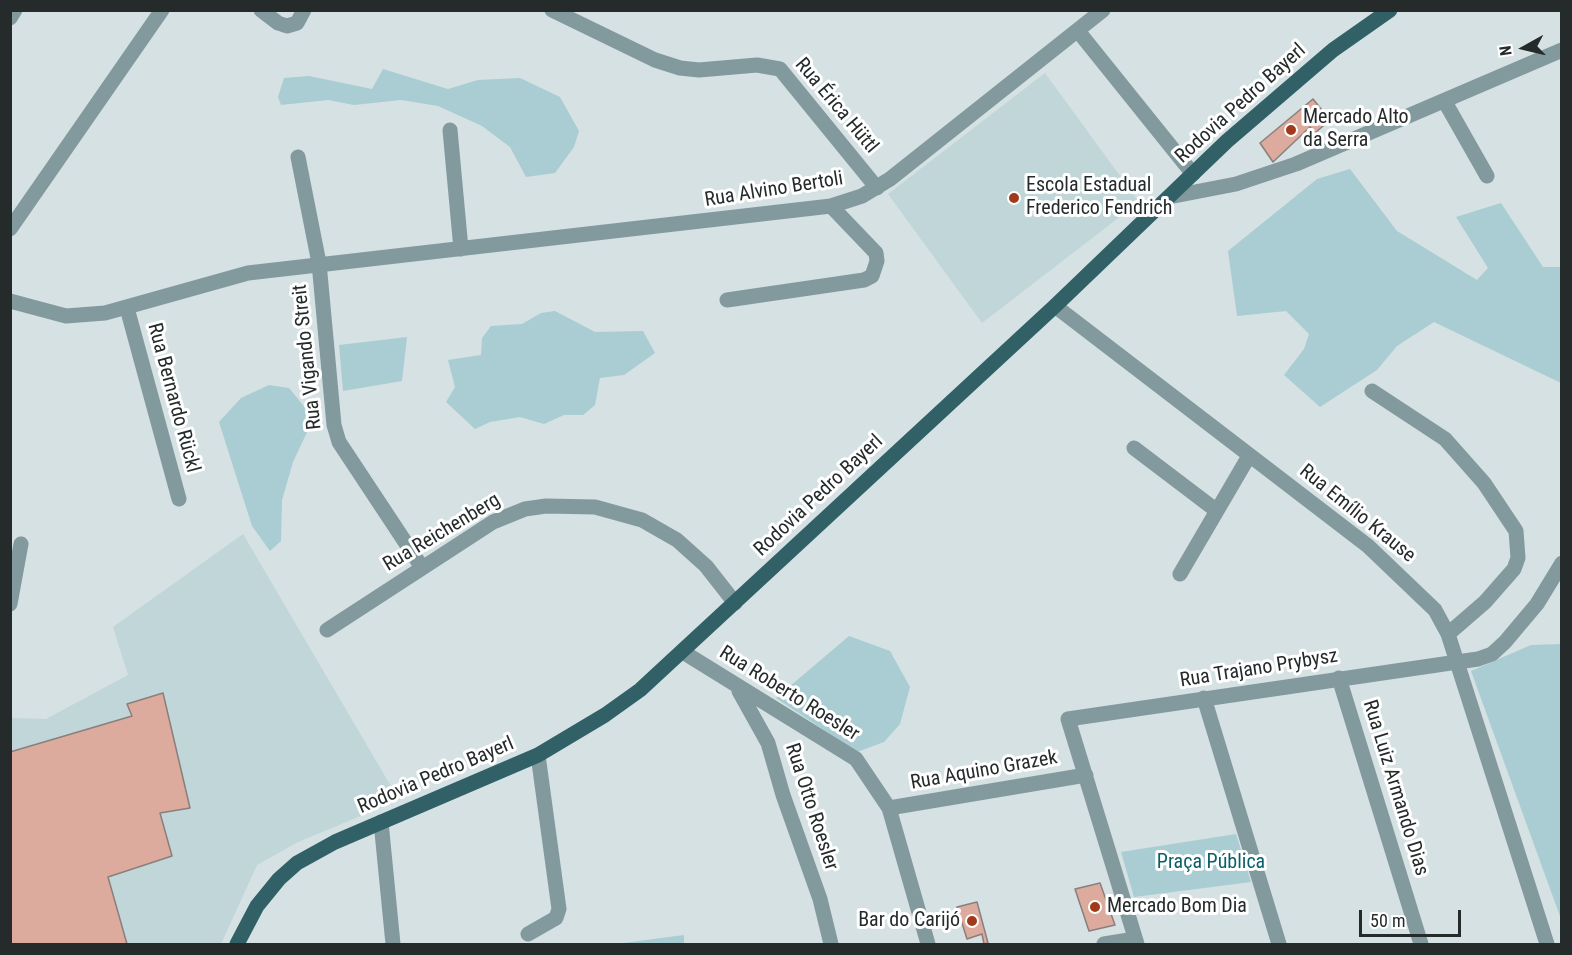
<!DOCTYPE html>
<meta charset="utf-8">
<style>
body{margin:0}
#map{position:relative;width:1572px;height:955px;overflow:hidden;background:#d5e1e3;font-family:"Roboto Condensed",sans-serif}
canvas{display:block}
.frame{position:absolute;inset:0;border:12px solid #252a2a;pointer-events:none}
.north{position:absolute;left:1494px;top:18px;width:60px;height:60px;-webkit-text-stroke:4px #fff;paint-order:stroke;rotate:262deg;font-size:16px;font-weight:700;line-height:24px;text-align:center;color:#252a2a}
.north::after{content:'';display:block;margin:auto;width:21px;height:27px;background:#252a2a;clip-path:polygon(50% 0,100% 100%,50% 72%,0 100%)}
.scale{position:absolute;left:1359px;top:910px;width:102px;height:27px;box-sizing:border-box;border:3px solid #252a2a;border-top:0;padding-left:8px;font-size:18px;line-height:21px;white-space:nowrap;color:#252a2a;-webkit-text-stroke:4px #fff;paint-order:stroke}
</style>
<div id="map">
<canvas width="1572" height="955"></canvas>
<div class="frame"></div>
<div class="north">N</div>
<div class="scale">50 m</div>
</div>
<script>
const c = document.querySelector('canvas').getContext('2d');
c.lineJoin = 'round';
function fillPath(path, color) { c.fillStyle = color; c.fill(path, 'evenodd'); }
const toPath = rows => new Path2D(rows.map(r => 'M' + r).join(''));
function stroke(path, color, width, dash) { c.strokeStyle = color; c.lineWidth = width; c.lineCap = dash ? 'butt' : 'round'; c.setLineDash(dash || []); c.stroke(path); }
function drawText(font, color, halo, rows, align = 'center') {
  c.font = font + ' "Roboto Condensed",sans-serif'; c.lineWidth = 6; c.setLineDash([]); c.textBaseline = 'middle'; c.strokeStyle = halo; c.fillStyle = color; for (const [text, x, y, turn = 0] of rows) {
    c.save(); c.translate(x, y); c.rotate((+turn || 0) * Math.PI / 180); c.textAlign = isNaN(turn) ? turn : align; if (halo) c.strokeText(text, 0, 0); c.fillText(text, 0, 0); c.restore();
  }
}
const built = toPath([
 [1045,73,1139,202,982,323,888,194],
 [243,534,399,800,298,842,257,865,221,944,11,944,11,718,46,719,128,675,113,627]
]);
const green = toPath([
 [383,69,448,89,478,80,520,78,560,97,579,131,574,147,555,173,526,177,510,147,482,126,438,106,401,100,354,105,328,100,281,105,278,97,284,78,309,76,372,89],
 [1350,169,1397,231,1477,280,1488,268,1456,217,1501,203,1543,267,1561,267,1561,383,1434,322,1397,346,1377,370,1320,407,1284,375,1304,349,1309,334,1286,311,1237,316,1228,251,1317,179],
 [555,311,595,332,643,331,655,353,624,375,600,378,595,405,583,415,564,415,544,424,520,417,490,422,475,429,446,402,455,387,448,360,481,355,482,338,491,326,522,324,541,313],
 [407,337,402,381,343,391,339,345],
 [269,385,289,388,307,410,309,428,293,462,282,500,281,541,270,551,252,526,219,422,241,398],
 [849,636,890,651,910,687,900,724,884,742,857,752,776,698],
 [1561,644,1562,644,1561,919,1471,671,1531,645],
 [1236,834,1251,882,1134,897,1121,852],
 [684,935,684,944,616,944]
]);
const building = toPath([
 [1313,99,1330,120,1315,133,1310,127,1273,162,1260,143,1313,99],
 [163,693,190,808,160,813,172,856,108,877,127,944,10,944,10,752,132,716,127,704,163,693],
 [1100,883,1115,925,1089,931,1075,889,1100,883],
 [977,902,988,943,984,944,982,934,967,939,957,907,977,902]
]);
const minor = toPath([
 [261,10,278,23,287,26,297,23,304,10],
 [552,10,655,60,680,68,699,70,757,65,780,69,877,188],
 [10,18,15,10],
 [1078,31,1193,174],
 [1445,102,1487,176],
 [450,130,461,249],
 [298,157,319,263,334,425,339,442,421,566],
 [1169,197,1236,184,1296,164,1562,50],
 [10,229,162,10],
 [727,300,864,280,872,276,877,261,876,253,831,206],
 [10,301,66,316,105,313,248,273,831,206,862,196,890,179,1103,10],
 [1055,306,1368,546,1435,610,1448,634,1547,944],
 [127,308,179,499],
 [1372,391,1445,439,1484,483,1516,531,1518,558,1514,569,1485,602,1448,634],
 [1134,448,1217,511],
 [1180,574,1249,456],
 [10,604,21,544],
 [327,630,493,522,525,509,546,506,595,507,642,520,677,540,706,566,735,603],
 [683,652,856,759,889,808,928,944],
 [1339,678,1421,944],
 [739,691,768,743,783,795,820,899,831,944],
 [1204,698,1279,944],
 [889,808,1086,775],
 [381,822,393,944],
 [528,934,556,918,559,909,538,755],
 [1104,944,1135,939],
 [1137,944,1068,719,1478,659,1492,654,1505,642,1537,604,1562,563]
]);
const major = toPath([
 [237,944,257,906,279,879,297,863,335,842,538,755,605,715,640,690,1055,306,1227,141,1333,50,1390,10]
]);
const markers = [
 [1291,130,6,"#a1391a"],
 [1014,198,6,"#a1391a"],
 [1095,907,6,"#a1391a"],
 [972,921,6,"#a1391a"]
];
const streetNames = [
 ["Rodovia Pedro Bayerl",1241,104,-42],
 ["Rua Érica Hüttl",836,106,50],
 ["Rua Alvino Bertoli",774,190,-9],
 ["Rua Vigando Streit",308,357,-96],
 ["Rua Bernardo Rückl",173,398,75],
 ["Rodovia Pedro Bayerl",819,496,-43],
 ["Rua Emílio Krause",1357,514,39],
 ["Rua Reichenberg",442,533,-31],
 ["Rua Trajano Prybysz",1259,669,-9],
 ["Rua Roberto Roesler",789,694,32],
 ["Rua Aquino Grazek",984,771,-10],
 ["Rodovia Pedro Bayerl",436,776,-23],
 ["Rua Luiz Armando Dias",1395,788,73],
 ["Rua Otto Roesler",811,807,72]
];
const poiNames = [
 ["Mercado Alto",1303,118],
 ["da Serra",1303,141],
 ["Escola Estadual",1026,186],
 ["Frederico Fendrich",1026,209],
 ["Mercado Bom Dia",1107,907],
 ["Bar do Carijó",960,921,"right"]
];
const parkNames = [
 ["Praça Pública",1211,863]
];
fillPath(built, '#c0d6d8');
fillPath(green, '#a9cdd2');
fillPath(building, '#ddab9d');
stroke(building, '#897f7c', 1.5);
stroke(minor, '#829a9e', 15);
stroke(major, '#316167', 15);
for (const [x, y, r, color] of markers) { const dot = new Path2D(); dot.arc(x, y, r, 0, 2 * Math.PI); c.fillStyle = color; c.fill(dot); stroke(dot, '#fff', 2); }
drawText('20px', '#252a2a', '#fff', streetNames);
drawText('20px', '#252a2a', '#fff', poiNames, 'left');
drawText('20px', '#0a5f69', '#fff', parkNames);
</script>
